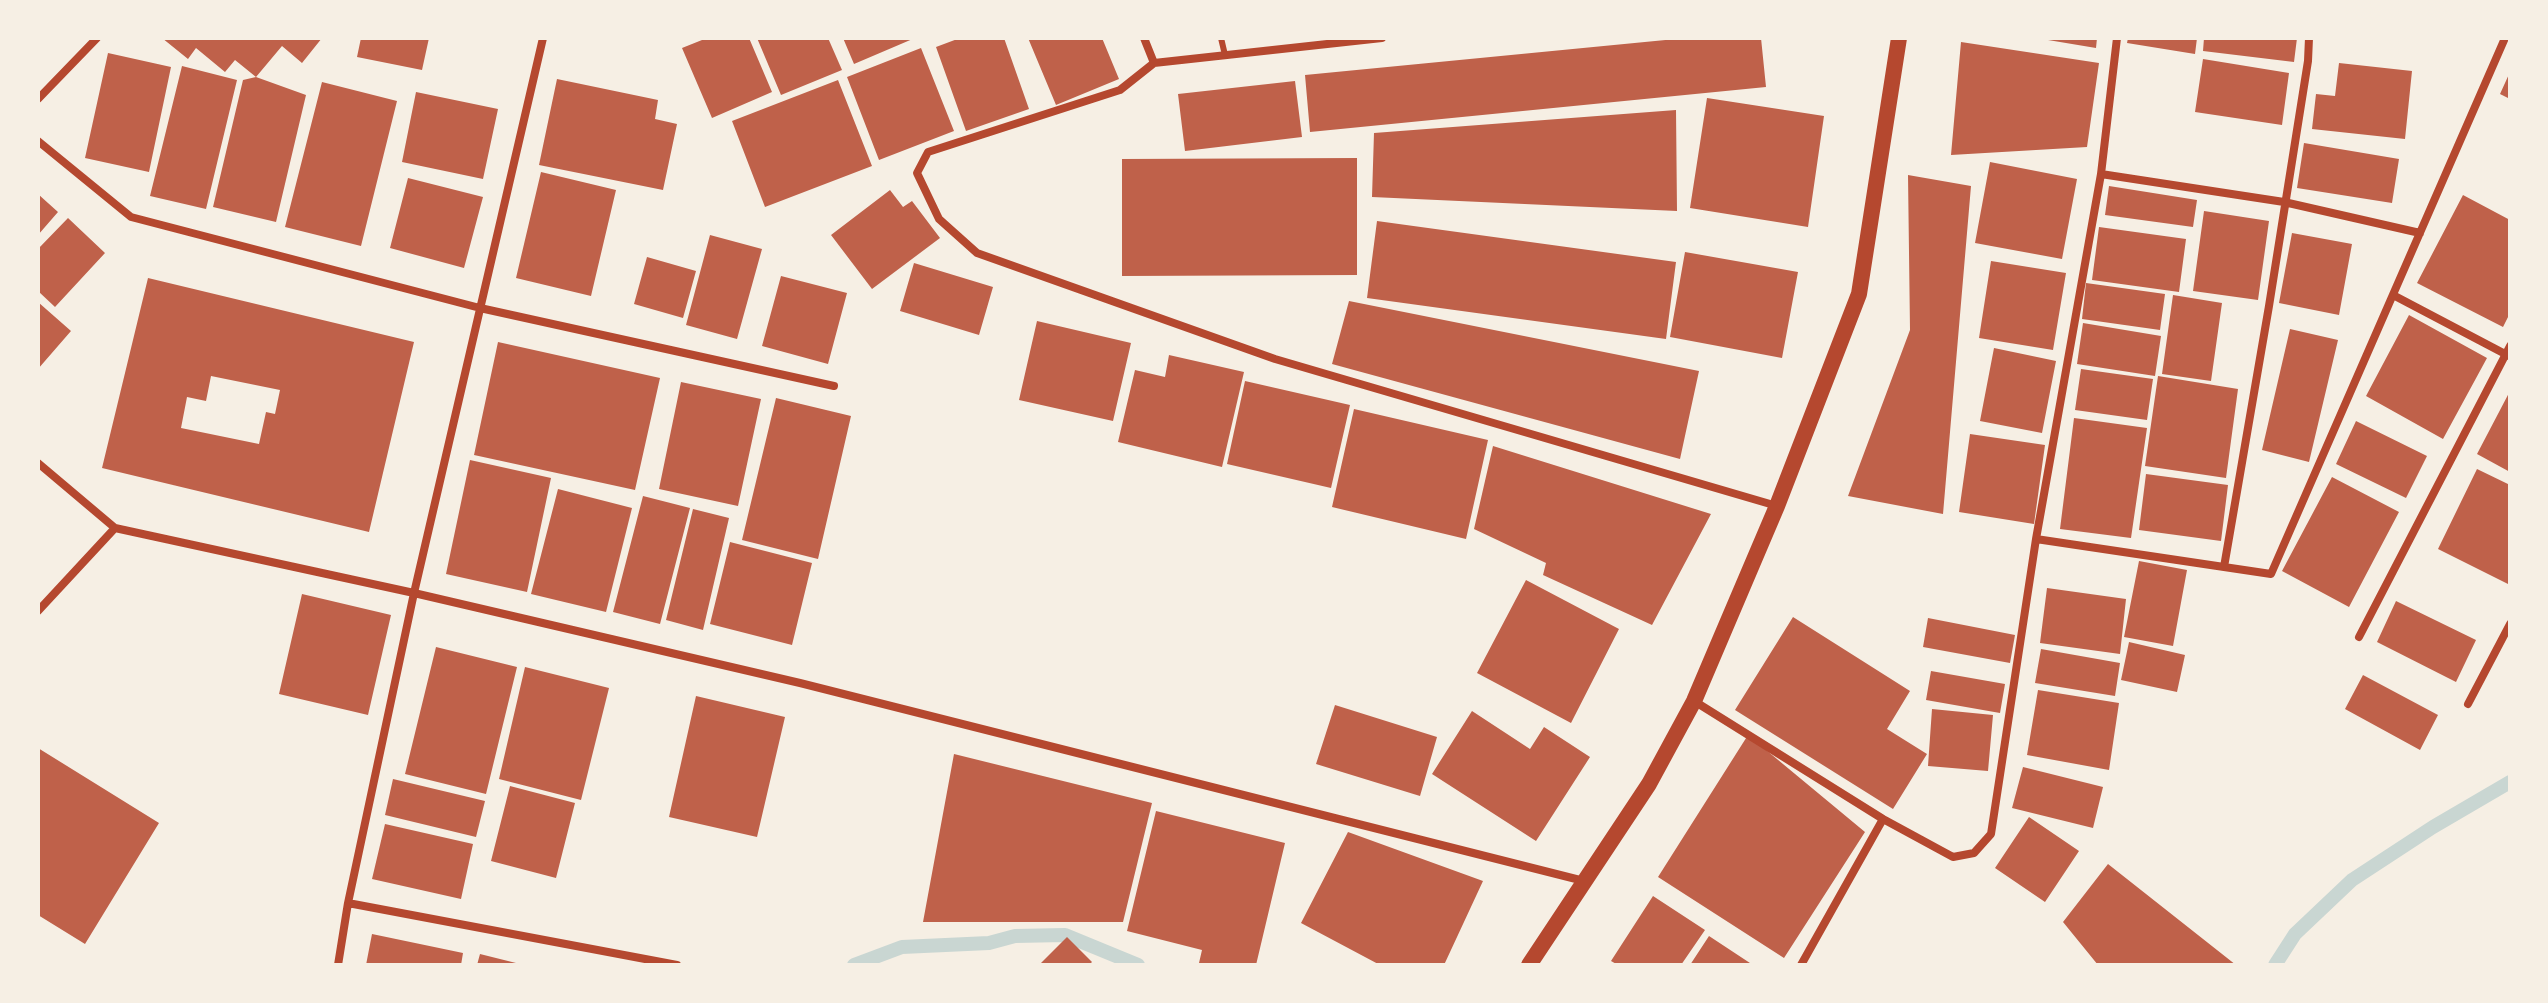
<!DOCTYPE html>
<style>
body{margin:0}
#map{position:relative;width:2548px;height:1003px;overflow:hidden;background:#f6efe4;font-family:"Crimson Pro",serif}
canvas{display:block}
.frame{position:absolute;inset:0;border:40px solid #f6efe4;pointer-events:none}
</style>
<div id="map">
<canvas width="2548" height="1003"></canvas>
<div class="frame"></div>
</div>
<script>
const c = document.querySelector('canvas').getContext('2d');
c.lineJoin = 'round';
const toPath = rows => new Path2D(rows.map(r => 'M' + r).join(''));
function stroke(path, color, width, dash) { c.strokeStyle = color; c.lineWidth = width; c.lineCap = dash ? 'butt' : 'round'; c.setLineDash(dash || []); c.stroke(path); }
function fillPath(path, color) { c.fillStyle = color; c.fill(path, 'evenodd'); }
const stream = toPath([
 [854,965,902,947,989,943,1015,936,1065,935,1138,965],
 [2275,965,2295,934,2352,880,2433,827,2510,782]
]);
const building = toPath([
 [162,38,322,38,302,63,282,46,256,77,235,60,225,72,196,48,188,59],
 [361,38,429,38,422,70,357,57],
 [707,38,749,38,772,92,712,118,682,48],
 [757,38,828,38,842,70,781,95],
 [843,38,915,38,854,64],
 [960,38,1004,38,1029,109,966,131,936,47],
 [1028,38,1102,38,1119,79,1056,105],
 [1686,38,1761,38,1766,87,1310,132,1305,75],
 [2036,38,2097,38,2096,48],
 [2128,38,2197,38,2195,54,2127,43],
 [2204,38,2297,38,2294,62,2203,51],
 [1961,42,2099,63,2087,147,1951,155],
 [921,48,954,131,879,160,847,77],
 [108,53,171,67,149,172,85,158],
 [2203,59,2289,73,2282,125,2195,112],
 [2339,63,2412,71,2405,139,2312,129,2316,94,2335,96],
 [182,66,237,80,206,209,150,196],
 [2510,72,2510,99,2500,94],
 [256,77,306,95,276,222,213,207,243,80],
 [557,79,658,100,655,119,677,124,663,190,539,165],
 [838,80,872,166,765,207,732,121],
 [1295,81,1302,137,1185,151,1178,94],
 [322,82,397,101,361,246,285,227],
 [416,92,498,109,483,179,402,162],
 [1707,98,1824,116,1808,227,1690,208],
 [1676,110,1677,211,1372,197,1374,133],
 [2304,143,2399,159,2392,203,2297,188],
 [1357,158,1357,275,1122,276,1122,159],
 [1990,162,2077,179,2062,259,1975,243],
 [541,172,616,190,591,296,516,278],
 [1908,175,1971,186,1943,514,1848,496,1910,330],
 [408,178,483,197,464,268,390,248],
 [2109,186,2197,200,2193,227,2105,215],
 [890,190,903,207,912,201,940,238,872,289,831,235],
 [38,194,58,212,38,235],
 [2463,195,2510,220,2510,313,2503,327,2417,283],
 [2204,211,2269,221,2258,300,2193,291],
 [68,218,105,253,55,307,38,291,38,249],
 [1377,221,1676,262,1666,339,1367,298],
 [2099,227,2186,239,2179,292,2092,280],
 [2292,233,2352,244,2339,315,2279,303],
 [710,235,762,249,737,339,686,325],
 [1685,252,1798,272,1782,358,1670,337],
 [647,257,696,271,683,318,634,304],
 [1991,261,2066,273,2053,350,1979,338],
 [914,263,993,287,979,335,900,311],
 [781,276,847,293,828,364,762,346],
 [148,278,414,342,369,532,102,468],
 [211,376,280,390,275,414,266,412,259,444,181,428,187,397,206,401],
 [2086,283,2165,294,2160,330,2082,319],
 [2173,295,2222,303,2211,381,2162,374],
 [1349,301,1699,371,1680,459,1332,364],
 [38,302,71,331,38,369],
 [2409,315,2487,358,2443,439,2366,396],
 [1037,321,1131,343,1113,421,1019,400],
 [2083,323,2161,336,2155,376,2077,364],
 [2290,329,2338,340,2309,462,2262,450],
 [498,342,660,378,635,490,474,455],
 [1994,348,2056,361,2042,433,1980,421],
 [1169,355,1244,372,1222,467,1118,442,1135,370,1165,377],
 [2081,369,2153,379,2147,420,2075,410],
 [2158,376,2238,389,2226,478,2145,466],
 [1245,381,1350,405,1331,488,1227,464],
 [681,382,761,399,738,506,659,489],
 [2510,391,2510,472,2477,454],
 [776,398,851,416,818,559,742,540],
 [1354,409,1488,440,1466,539,1332,507],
 [2074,418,2147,428,2131,538,2060,529],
 [2356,421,2427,456,2406,498,2336,464],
 [1970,434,2045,445,2034,524,1959,512],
 [1493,446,1711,514,1652,625,1543,575,1546,563,1474,529],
 [470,460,551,478,527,592,446,574],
 [2477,469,2510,485,2508,584,2438,549],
 [2146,474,2228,485,2221,541,2139,530],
 [2332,477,2399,512,2349,607,2282,571],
 [558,489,632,508,606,612,531,594],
 [643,496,690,508,660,624,613,612],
 [693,509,729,518,703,630,666,620],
 [730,542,812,563,792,645,710,624],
 [2139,561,2187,570,2173,646,2124,637],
 [1526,580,1619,629,1571,723,1477,673],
 [2047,588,2126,599,2120,654,2040,643],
 [302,594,391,615,368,715,279,694],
 [2396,601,2476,640,2456,682,2377,642],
 [1793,617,1910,691,1887,729,1927,754,1893,809,1735,710],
 [1928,618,2015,635,2010,663,1923,647],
 [2129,642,2185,655,2177,692,2121,680],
 [436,647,517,667,486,794,405,774],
 [2041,649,2120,663,2115,696,2035,683],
 [525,667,609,688,581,800,499,779],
 [1931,671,2005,684,2000,713,1926,700],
 [2363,675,2438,715,2420,750,2345,709],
 [2038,690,2119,703,2109,770,2027,755],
 [696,696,785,717,757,837,669,817],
 [1335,705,1437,737,1420,796,1316,764],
 [1932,709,1993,715,1988,771,1928,766],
 [1472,711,1530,749,1544,727,1590,757,1536,841,1432,774],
 [1748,735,1865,832,1784,958,1658,877],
 [38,748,159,823,85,944,38,915],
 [954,754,1152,803,1123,922,923,922],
 [2023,767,2103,787,2093,828,2012,808],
 [393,779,485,801,476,837,385,815],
 [510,786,575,803,556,878,491,861],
 [1156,811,1285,843,1256,965,1199,963,1202,950,1127,931],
 [2029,817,2079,851,2045,902,1995,868],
 [385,824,473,844,461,899,372,879],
 [1348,832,1483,881,1444,965,1380,965,1301,923],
 [2108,864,2236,965,2098,965,2063,922],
 [1653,896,1705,930,1681,965,1618,965,1611,961],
 [372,934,463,953,461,965,366,965],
 [1709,936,1753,965,1690,965],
 [1067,937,1092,962,1089,965,1039,965],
 [480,954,520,964,520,965,477,965]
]);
const service = toPath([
 [1221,38,1225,55]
]);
const minor = toPath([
 [1144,38,1154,63,1120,90,928,152,917,173,939,219,977,253,1275,359,1777,506],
 [1154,63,1382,38],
 [38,99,97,38],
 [38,141,131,217,480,308,834,386],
 [2101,174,2284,202,2420,233],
 [2393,295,2509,356],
 [38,463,115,528,38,611],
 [115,528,414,593,800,683,1584,881],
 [2036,539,2271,574,2505,38],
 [2224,567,2269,306,2308,61,2309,38],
 [2359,637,2510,346],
 [1694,701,1883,819,1953,857,1974,853,1991,834,2036,539,2101,174,2117,38],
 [2468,704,2510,624],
 [348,903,677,965],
 [338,965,348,903,414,593,543,38],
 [1801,965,1883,819]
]);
const secondary = toPath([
 [1529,965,1649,784,1694,701,1777,506,1859,294,1899,38]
]);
stroke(stream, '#c9d6d2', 14);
fillPath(building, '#bf614a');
stroke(service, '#b5482f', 6);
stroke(minor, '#b5482f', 8);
stroke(secondary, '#b5482f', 16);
</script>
